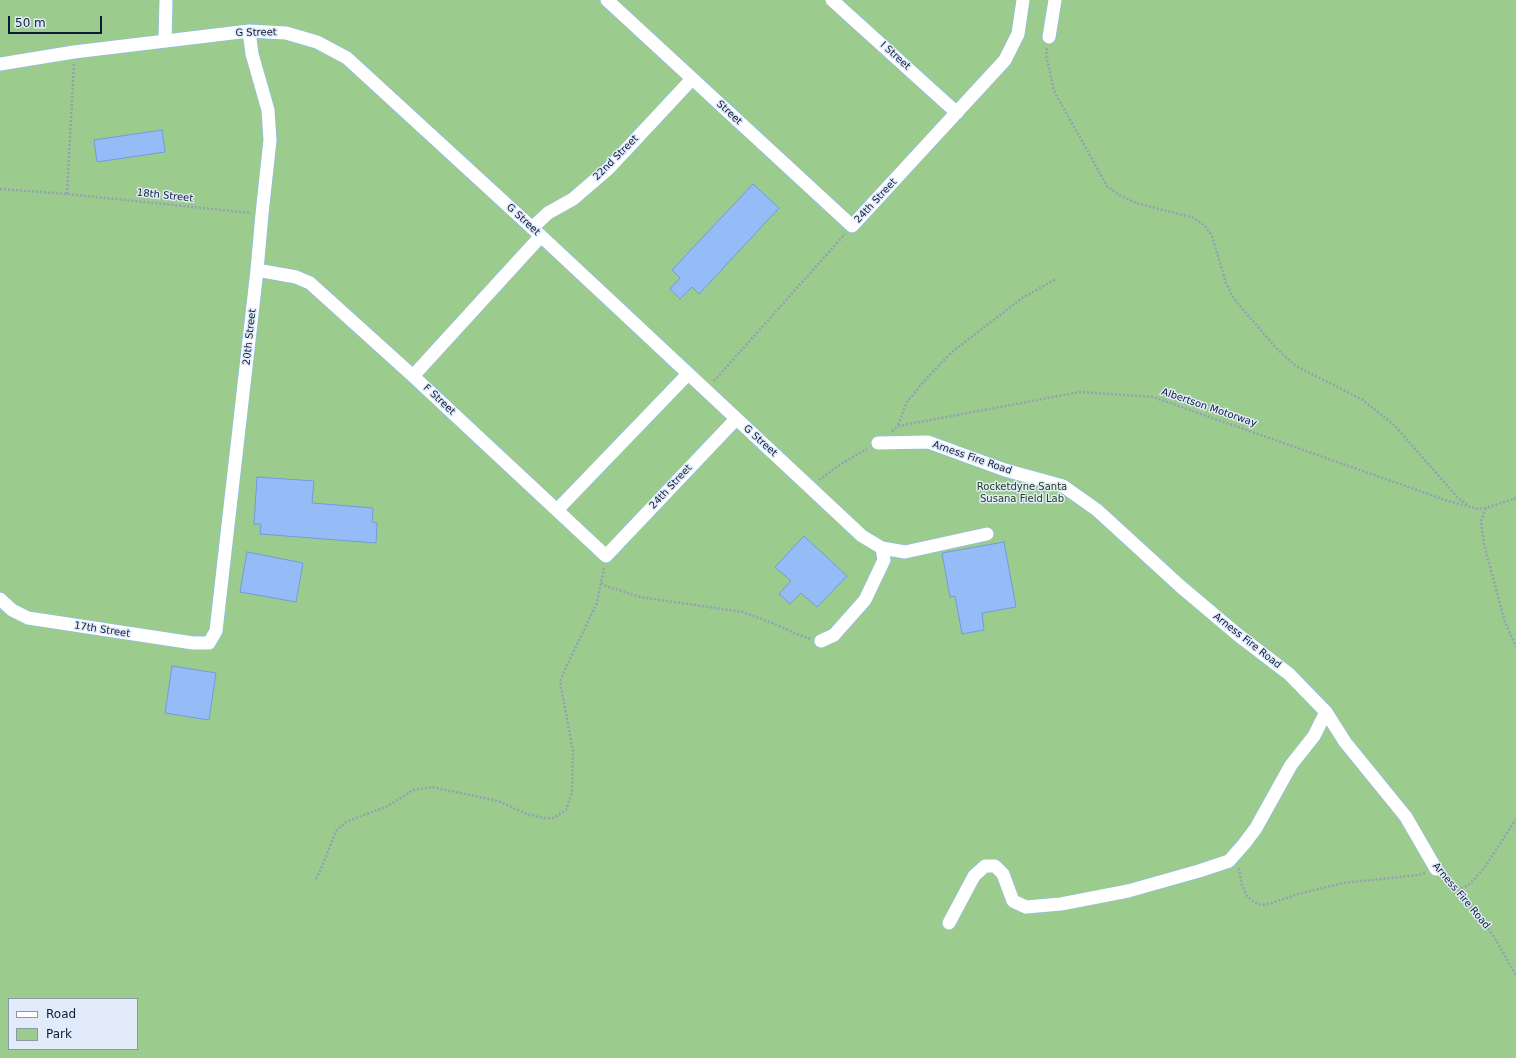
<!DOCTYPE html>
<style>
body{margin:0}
#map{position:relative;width:1516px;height:1058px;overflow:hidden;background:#e2ebfa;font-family:"DejaVu Sans",sans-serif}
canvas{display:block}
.legend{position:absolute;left:8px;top:998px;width:130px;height:52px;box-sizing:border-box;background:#e2ebfa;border:1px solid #8c99ac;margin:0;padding:5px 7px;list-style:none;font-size:12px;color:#0c1d36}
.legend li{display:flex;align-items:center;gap:8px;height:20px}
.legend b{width:20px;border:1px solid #8c99ac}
.scale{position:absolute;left:8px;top:16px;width:94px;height:18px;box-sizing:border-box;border:2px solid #0c1d36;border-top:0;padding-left:5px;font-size:12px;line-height:14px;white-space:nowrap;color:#0c1d36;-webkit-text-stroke:3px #e2ebfa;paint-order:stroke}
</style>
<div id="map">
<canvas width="1516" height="1058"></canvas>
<ul class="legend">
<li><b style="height:5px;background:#fff"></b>Road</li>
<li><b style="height:11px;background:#9bcc8e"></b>Park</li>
</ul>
<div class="scale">50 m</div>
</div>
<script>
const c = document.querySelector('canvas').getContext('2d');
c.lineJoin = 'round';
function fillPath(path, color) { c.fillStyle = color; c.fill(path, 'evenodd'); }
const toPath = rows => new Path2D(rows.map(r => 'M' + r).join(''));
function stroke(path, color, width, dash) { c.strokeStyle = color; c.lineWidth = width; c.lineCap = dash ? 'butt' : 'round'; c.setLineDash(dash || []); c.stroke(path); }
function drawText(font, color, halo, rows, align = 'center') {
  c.font = font + ' "DejaVu Sans",sans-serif'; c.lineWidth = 3; c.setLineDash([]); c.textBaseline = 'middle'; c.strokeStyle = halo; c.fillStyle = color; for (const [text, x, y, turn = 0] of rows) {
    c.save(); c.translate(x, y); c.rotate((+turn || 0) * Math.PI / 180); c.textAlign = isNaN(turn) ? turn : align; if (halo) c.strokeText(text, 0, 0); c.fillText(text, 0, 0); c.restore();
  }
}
const green = toPath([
 [0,0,1516,0,1516,1058,0,1058],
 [9,999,137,999,137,1049,9,1049]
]);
const building = toPath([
 [162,130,165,152,97,162,94,140,162,130],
 [753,184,779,208,699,294,692,287,680,299,670,289,680,278,672,270,753,184],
 [257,477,314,481,312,503,373,508,372,522,377,523,376,543,260,534,261,524,254,524,257,477],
 [804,536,847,576,817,607,801,593,790,604,779,594,791,581,775,567,804,536],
 [1004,542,1016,607,982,613,984,630,962,634,955,596,950,597,942,553,1004,542],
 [247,552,303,563,296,602,240,592,247,552],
 [172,666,216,673,209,720,165,713,172,666]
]);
const path = toPath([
 [1047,48,1046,55,1054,91,1107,186,1119,195,1136,203,1194,218,1205,226,1212,236,1226,283,1234,299,1277,349,1296,366,1363,400,1395,426,1458,498,1468,505],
 [0,189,67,194,251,213],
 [67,194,74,63],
 [714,381,845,234],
 [898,425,907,402,925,380,952,352,1022,298,1056,279],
 [892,431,898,426,1080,392,1153,397,1448,501,1478,509,1486,508,1516,498],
 [819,480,841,464,867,449],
 [1486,508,1481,521,1484,544,1504,619,1516,647],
 [601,583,606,586,640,597,743,612,775,624,794,633,811,639],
 [1239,868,1242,885,1247,896,1254,902,1261,905,1272,903,1298,894,1343,883,1418,875,1425,873],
 [1445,876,1451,881,1493,935,1516,975],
 [316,879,321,869,336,831,346,822,388,806,413,790,432,787,498,801,527,814,543,818,554,818,566,810,572,793,573,751,560,681,568,663,597,603,604,568],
 [1458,891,1471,883,1485,867,1516,819]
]);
const minor = toPath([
 [607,0,852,226,1005,60,1018,34,1023,0],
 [832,0,957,113],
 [1049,37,1055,0],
 [165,41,166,0],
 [0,64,74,52,249,31,286,33,317,42,347,58,541,236,862,536,882,548,905,552,987,534],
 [532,228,548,213,573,199,609,168,692,79],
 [257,270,296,277,310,283,413,376,606,556,736,419],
 [413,376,541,236],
 [878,443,928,442,1005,470,1063,486,1097,510,1180,586,1238,635,1289,674,1326,712,1345,742,1406,817,1436,869],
 [557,510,688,374],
 [0,599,12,610,28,618,193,643,209,643,216,631,257,270,262,214,270,140,268,110,252,54,249,31],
 [821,641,834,635,865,600,884,560,882,548],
 [949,923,974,876,985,866,995,866,1003,874,1013,901,1026,907,1061,904,1128,891,1199,871,1229,861,1244,844,1256,828,1291,765,1314,736,1326,712]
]);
const streetNames = [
 ["G Street",256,33,-1],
 ["I Street",895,56,42],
 ["Street",729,113,43],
 ["22nd Street",616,158,-45],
 ["18th Street",165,196,6],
 ["24th Street",876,201,-47],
 ["G Street",523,220,43],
 ["20th Street",250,337,-84],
 ["F Street",439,400,43],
 ["Albertson Motorway",1209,408,19],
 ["G Street",760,441,42],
 ["Arness Fire Road",972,458,19],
 ["24th Street",671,487,-47],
 ["17th Street",102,630,9],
 ["Arness Fire Road",1247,641,38],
 ["Arness Fire Road",1461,896,50]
];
const parkNames = [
 ["Rocketdyne Santa",1022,487],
 ["Susana Field Lab",1022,499]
];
fillPath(green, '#9bcc8e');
fillPath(building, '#96bcf8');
stroke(building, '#719bde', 1);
stroke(minor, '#8bb8fc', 14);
stroke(path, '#94a0b3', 2.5, [2, 2]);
stroke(minor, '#fff', 13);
drawText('10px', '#0c1d36', '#e2ebfa', streetNames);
drawText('10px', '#214018', '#e2ebfa', parkNames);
</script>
